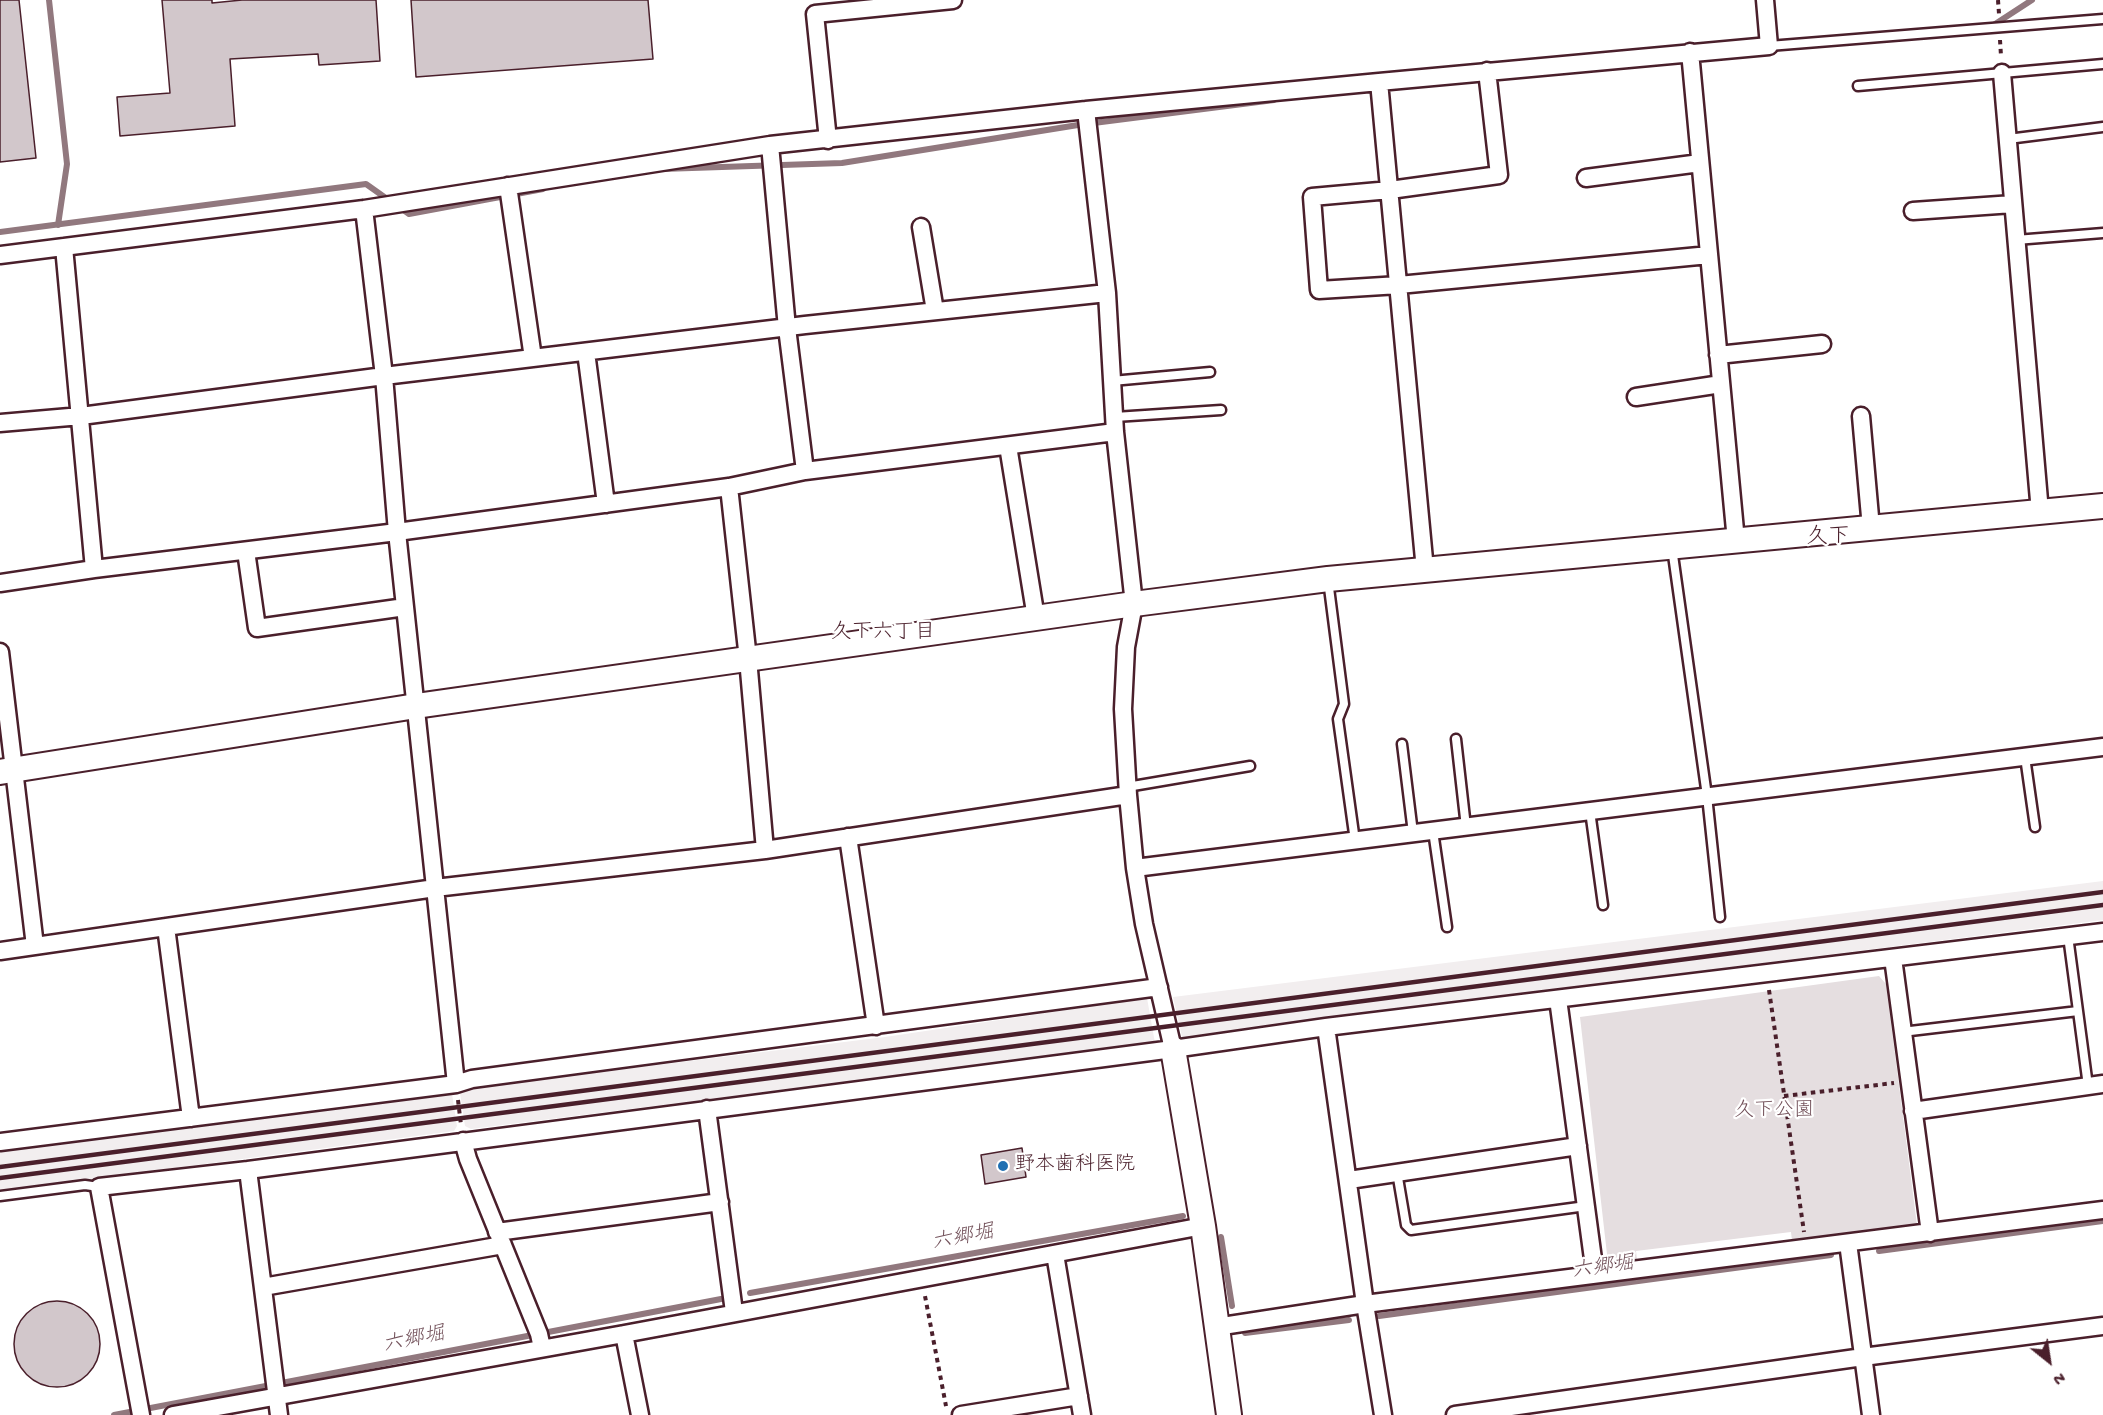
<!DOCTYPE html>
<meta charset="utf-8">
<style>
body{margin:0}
#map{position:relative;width:2103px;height:1415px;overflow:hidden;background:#fff;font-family:"Gochi Hand",sans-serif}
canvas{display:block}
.north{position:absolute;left:2019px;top:1331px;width:60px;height:60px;-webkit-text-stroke:4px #fff;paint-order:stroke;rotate:150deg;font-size:16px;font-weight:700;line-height:24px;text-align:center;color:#4a1f2b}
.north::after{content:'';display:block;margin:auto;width:21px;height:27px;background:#4a1f2b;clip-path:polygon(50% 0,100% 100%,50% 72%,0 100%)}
</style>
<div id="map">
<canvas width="2103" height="1415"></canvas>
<div class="north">N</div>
</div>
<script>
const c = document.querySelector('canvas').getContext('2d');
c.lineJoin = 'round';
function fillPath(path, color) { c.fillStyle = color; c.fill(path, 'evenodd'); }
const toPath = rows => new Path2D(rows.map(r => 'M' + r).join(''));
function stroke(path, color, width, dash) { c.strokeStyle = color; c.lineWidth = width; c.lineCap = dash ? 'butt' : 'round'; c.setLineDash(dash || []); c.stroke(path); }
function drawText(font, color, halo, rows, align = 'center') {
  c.font = font + ' "Gochi Hand","Klee One",sans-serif'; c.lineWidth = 4.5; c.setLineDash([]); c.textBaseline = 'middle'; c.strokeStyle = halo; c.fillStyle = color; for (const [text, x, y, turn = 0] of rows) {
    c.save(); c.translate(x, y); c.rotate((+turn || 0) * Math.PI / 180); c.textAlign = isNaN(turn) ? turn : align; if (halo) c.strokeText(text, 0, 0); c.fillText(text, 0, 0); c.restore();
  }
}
const built = toPath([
 [2103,881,2103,920,1778,961,1183,1041,1173,997],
 [1147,998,1155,1043,471,1129,465,1126,460,1093,462,1089,885,1037],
 [447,1088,452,1094,457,1126,454,1131,0,1191,0,1152,202,1126]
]);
const green = toPath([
 [1879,976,1886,984,1917,1225,1792,1241,1791,1232,1636,1251,1637,1260,1608,1263,1580,1017]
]);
const stream = toPath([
 [49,0,67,164,58,225],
 [1989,28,2032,0],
 [662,169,842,163,1078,125,1274,100],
 [398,206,409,214,543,189],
 [0,232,366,184,390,201],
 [1221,1237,1232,1306],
 [1879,1251,2103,1221],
 [750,1293,1183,1216],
 [1379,1316,1831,1255],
 [1245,1333,1349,1320],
 [114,1415,721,1299]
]);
const building = toPath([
 [0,0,19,0,36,158,0,162,0,0],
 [162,0,212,0,212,3,242,0,376,0,380,61,319,65,318,54,230,59,235,126,120,136,117,97,170,93,162,0],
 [411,0,648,0,653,59,416,77,411,0],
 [1022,1148,1026,1177,985,1184,981,1155,1022,1148],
 '14 1344a43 43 0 1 1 86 0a43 43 0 1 1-86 0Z'
]);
const path = toPath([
 [1998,0,1999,14],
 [2000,40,2001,56],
 [1769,990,1804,1232],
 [1784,1096,1894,1083],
 [458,1100,461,1125],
 [925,1296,946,1406]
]);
const lane = toPath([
 [1769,46,2103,19],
 [1858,86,2103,64],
 [2008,139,2103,127],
 [2016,240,2103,233],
 [1112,381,1210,372],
 [1115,417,1221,410],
 [1672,548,1707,796,1720,917],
 [1328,580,1344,704,1338,719,1355,841],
 [1456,739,1466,827],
 [1402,744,1413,833],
 [2025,757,2035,827],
 [1127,787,1250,766],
 [1590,811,1603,905],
 [1433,831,1447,927],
 [2068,936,2088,1086],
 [1902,1032,2078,1011],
 [1397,1172,1406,1225,1411,1230,1586,1206],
 [0,1196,85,1185,99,1187]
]);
const street = toPath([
 [1690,52,1736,541],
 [1487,71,1499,175,1390,190,1312,197,1319,290,1399,285,1709,255],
 [2002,73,2040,512],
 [1379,82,1769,46,1765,0],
 [1086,110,1107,293,1115,432,1134,604,1126,647,1123,709,1128,795,1135,868,1144,924,1173,1049],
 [828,140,815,14,953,0],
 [770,145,787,328,805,471],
 [1586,178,1700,163],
 [508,186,533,358],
 [364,209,384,376,397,532,456,1084],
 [1913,211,2013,204],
 [921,227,935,311],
 [64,247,94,569],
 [0,255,364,209,770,145,1086,110,1379,82,1425,570],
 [586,352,606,504],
 [1718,355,1822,344],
 [1636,397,1721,384],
 [1861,416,1871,528],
 [0,423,81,416,384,376,805,325,1107,293],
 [1008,446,1036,618],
 [729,487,748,659,765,850],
 [246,551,257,628,405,607],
 [0,583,94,569,397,532,729,487,805,471,1115,432],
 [0,652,35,946],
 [848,837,876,1026],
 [1135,868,2103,747],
 [166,927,191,1118],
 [0,951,435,888,765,850,1128,795],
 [1893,958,1930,1233],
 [1558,999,1595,1274],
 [1326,1027,1365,1304,1383,1415],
 [707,1109,734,1312],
 [1913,1111,2103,1084],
 [463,1141,468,1159,539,1334,542,1348],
 [0,1142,456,1084,472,1079,1159,987],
 [248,1170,279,1415],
 [1349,1180,1578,1146],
 [497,1232,720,1202],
 [1848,1243,1871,1415],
 [1055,1254,1082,1415],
 [263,1287,503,1245],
 [1216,1327,1365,1304,2103,1210],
 [624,1334,640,1415],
 [141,1415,99,1187,248,1170,1173,1049,1326,1027,2103,932],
 [173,1415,624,1334,1203,1226],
 [961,1415,1079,1396],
 [1455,1415,1863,1357,2103,1326]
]);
const secondary = toPath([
 [0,772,416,706,1134,604,1328,579,2103,506],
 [1173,1049,1203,1226,1229,1415]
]);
const rail = toPath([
 [0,1167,2103,892],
 [0,1178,2103,905]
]);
const markers = [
 [1003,1166,6,"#1f6fb2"]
];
const parkNames = [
 ["久下公園",1774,1112]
];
const poiNames = [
 ["野本歯科医院",1015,1166]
];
const neighbourhoodNames = [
 ["久下六丁目",883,634]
];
const waterNames = [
 ["六郷堀",963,1239,-10],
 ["六郷堀",1603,1269,-8],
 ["六郷堀",414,1341,-11]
];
const quarterNames = [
 ["久下",1828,539]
];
fillPath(built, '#f2eeef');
fillPath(green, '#e5dee0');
stroke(stream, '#91787e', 6);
fillPath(building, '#d2c7cb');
stroke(building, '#4a1f2b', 1.5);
stroke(lane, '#4a1f2b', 13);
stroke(street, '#4a1f2b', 21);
stroke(secondary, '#4a1f2b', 28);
stroke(path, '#4a1f2b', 4, [4.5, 4.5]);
stroke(lane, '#fff', 8);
stroke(street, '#fff', 16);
stroke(secondary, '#fff', 24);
stroke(rail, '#4a1f2b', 4.5);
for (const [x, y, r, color] of markers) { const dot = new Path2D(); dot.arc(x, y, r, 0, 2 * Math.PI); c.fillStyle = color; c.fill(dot); stroke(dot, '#fff', 2); }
drawText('20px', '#714f58', '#fff', parkNames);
drawText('20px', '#4a1f2b', '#fff', poiNames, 'left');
drawText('21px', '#4a1f2b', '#fff', neighbourhoodNames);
drawText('italic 21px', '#74535c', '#fff', waterNames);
drawText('22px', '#4a1f2b', '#fff', quarterNames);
</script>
